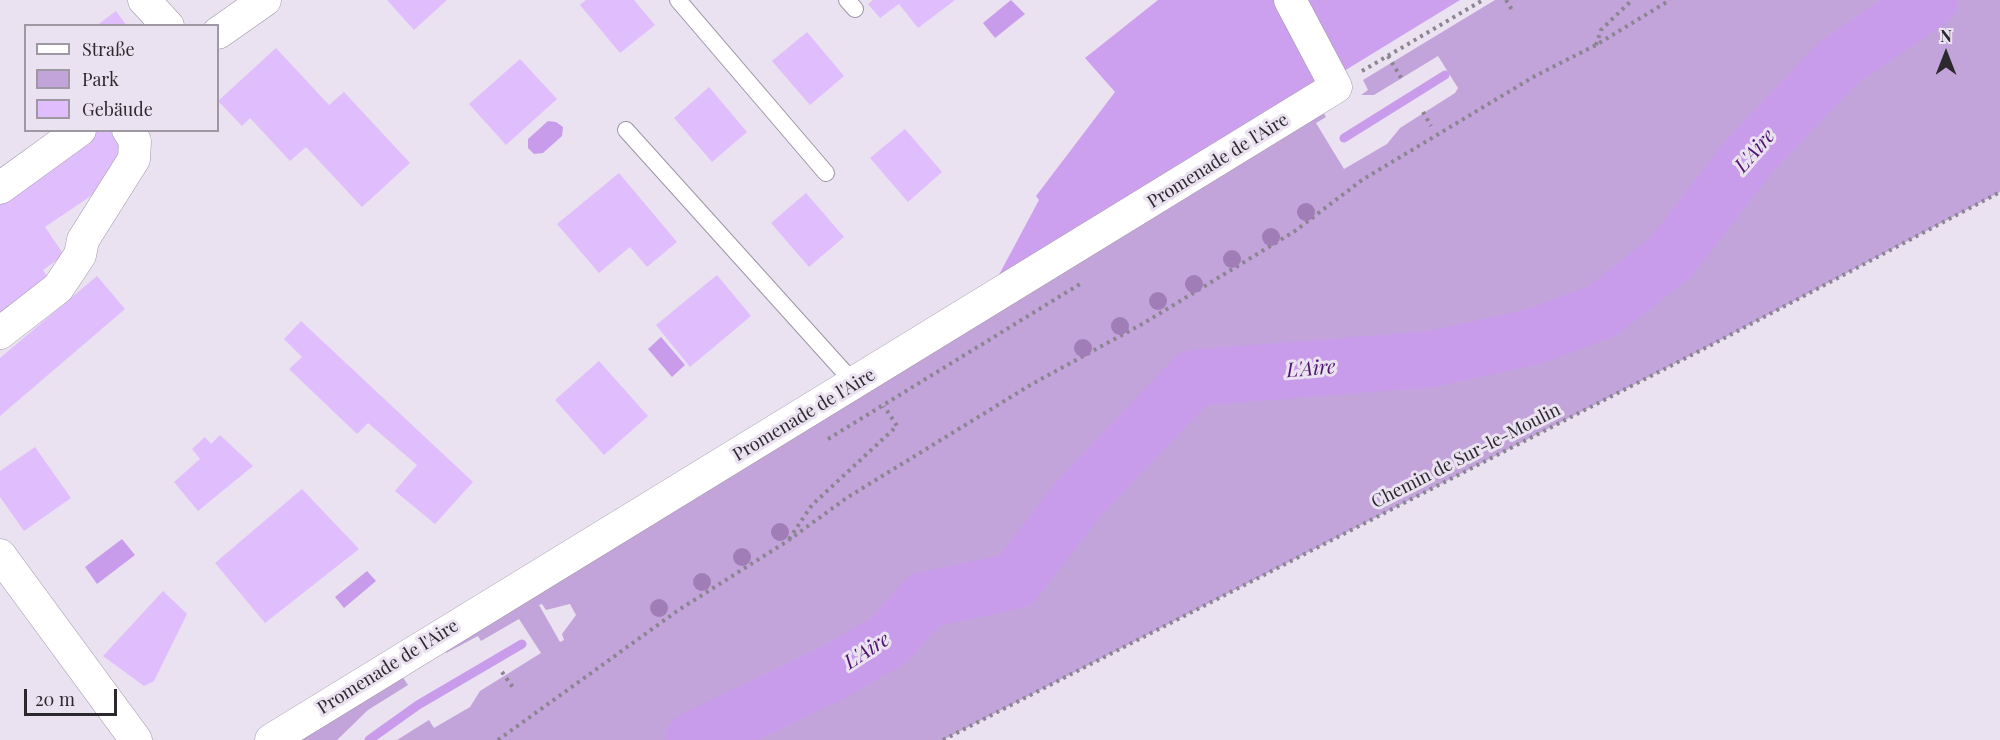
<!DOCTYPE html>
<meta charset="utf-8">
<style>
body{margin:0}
#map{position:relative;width:2000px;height:740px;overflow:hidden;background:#eae2f0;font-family:"Playfair Display",serif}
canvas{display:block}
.legend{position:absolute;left:24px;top:24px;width:195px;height:108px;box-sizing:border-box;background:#eae2f0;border:2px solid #9e98a2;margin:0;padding:8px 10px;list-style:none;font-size:18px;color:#2c292e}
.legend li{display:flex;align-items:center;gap:12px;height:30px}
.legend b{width:30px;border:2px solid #9e98a2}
.north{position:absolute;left:1916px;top:24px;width:60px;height:60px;-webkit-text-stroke:4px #eae2f0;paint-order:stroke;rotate:0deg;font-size:16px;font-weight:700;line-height:24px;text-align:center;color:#2c292e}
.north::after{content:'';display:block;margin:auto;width:21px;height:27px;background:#2c292e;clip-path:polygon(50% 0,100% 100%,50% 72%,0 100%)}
.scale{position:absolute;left:24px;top:689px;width:93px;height:27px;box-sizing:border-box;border:3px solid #2c292e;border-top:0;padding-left:8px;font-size:18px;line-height:21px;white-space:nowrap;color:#2c292e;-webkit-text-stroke:4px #eae2f0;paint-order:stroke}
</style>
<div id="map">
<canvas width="2000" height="740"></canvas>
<ul class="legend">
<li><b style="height:8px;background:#fff"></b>Straße</li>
<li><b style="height:16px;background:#c2a4db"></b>Park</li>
<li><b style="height:16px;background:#e0bdfd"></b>Gebäude</li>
</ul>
<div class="north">N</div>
<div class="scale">20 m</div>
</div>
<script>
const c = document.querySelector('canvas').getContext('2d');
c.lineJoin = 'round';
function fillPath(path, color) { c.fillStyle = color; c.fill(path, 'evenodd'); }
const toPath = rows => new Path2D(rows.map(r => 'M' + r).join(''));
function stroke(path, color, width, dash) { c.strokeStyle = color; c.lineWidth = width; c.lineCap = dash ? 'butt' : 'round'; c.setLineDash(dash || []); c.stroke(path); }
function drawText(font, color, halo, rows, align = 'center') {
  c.font = font + ' "Playfair Display",serif'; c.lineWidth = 6; c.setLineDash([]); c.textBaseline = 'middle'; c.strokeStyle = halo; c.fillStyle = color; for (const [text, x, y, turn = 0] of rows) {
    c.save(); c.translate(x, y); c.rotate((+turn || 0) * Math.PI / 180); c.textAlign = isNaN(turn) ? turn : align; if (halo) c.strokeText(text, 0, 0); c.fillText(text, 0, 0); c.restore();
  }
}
const green = toPath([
 [1495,0,2000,0,2000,192,1713,344,943,740,397,740,429,720,434,728,470,707,480,691,541,653,519,619,481,641,478,636,446,653,440,645,1319,106,1326,117,1316,123,1344,169,1387,144,1400,128,1455,93,1458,88,1438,56,1374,95,1361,95,1368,90,1363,80],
 [542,604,546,610,570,604,576,615,562,634,564,640,560,642,539,605],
 [398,670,408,685,368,710,337,740,282,740]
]);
const forest = toPath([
 [1158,0,1460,0,993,286,1039,200,1036,196,1115,92,1085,58]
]);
const water = toPath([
 [1011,0,1025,14,995,38,983,23],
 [548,121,556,122,563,127,562,136,543,153,534,154,528,148,528,139],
 [661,337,685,365,672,377,648,349],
 [122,539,135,555,97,584,85,567],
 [367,571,376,581,344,608,335,597]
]);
const stream = toPath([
 [1344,138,1445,75],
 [369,740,418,705,522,644]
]);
const river = toPath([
 [693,740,834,672,888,641,925,600,1015,581,1079,498,1194,378,1432,359,1536,336,1602,311,1671,257,1750,155,1838,63,1930,0]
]);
const building = toPath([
 [387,0,447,0,414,30],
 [586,0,634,0,655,25,620,53,580,5],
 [873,0,955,0,918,28,899,4,880,18,868,4],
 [116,11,127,26,96,26],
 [807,32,844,76,810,105,772,61],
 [276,48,329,105,344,92,410,163,362,207,306,147,290,161,250,118,242,126,218,101],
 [520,59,557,99,506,145,469,104],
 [709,87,747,132,712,162,674,118],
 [905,129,942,172,908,202,870,158],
 [98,130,110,130,126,152,104,187,45,227,64,255,43,270,50,281,0,315,0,199],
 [619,173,677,242,647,267,630,247,599,273,557,224],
 [806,193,844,237,809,267,771,223],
 [717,275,751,316,690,367,656,325],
 [97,276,125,309,0,416,0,358],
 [301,321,473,482,435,524,395,491,417,465,368,423,357,434,289,369,302,357,284,339],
 [599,361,648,416,604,455,555,400],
 [220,435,253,466,198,511,174,482,200,459,192,449,205,437,211,444],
 [35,447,71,498,24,531,0,497,0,471],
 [302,489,359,549,265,623,215,563],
 [163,591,187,614,154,681,144,686,103,656]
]);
const path = toPath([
 [1506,0,1512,10],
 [1596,45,1601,30,1632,0],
 [1388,56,1403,81],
 [1362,71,1483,0],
 [1423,112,1431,126],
 [828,439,1080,284],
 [789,539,812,505,897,426,884,406],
 [502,672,514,689],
 [498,740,680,609,786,542,848,497,1032,384,1144,323,1295,231,1362,180,1535,76,1596,45,1670,0],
 [943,740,1713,344,2000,192]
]);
const lane = toPath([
 [678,0,826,173],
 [847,0,855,9],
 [626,130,855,384]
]);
const street = toPath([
 [144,0,168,26],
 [218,33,265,0],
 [0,188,80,130],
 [0,333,58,288,80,255,83,240,134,159,135,141,128,130],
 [0,555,136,740],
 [271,740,1336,87,1290,0]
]);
const trees = [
 [1306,212],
 [1271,237],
 [1232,259],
 [1194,284],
 [1158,301],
 [1120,326],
 [1083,348],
 [780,532],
 [742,557],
 [702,582],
 [659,608]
];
const streetNames = [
 ["Promenade de l'Aire",1218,161,-32],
 ["Promenade de l'Aire",804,415,-31],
 ["Chemin de Sur-le-Moulin",1466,456,-27],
 ["Promenade de l'Aire",388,667,-32]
];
const waterNames = [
 ["L'Aire",1755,151,-49],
 ["L'Aire",1311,369,-5],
 ["L'Aire",867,651,-33]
];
fillPath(green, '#c2a4db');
fillPath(forest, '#cca0ee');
fillPath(water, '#c89ceb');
stroke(stream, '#c89ceb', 9);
stroke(river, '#c89ceb', 56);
fillPath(building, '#e0bdfd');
stroke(lane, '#9d95a3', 18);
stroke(street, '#9d95a3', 33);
stroke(path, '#8a858e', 4, [3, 4.5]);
stroke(lane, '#fff', 16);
stroke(street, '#fff', 32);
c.fillStyle = '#a07db6';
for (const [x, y] of trees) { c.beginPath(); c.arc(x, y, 9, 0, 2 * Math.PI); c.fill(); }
drawText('18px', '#2c292e', '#eae2f0', streetNames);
drawText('italic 20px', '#4e136f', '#eae2f0', waterNames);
</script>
